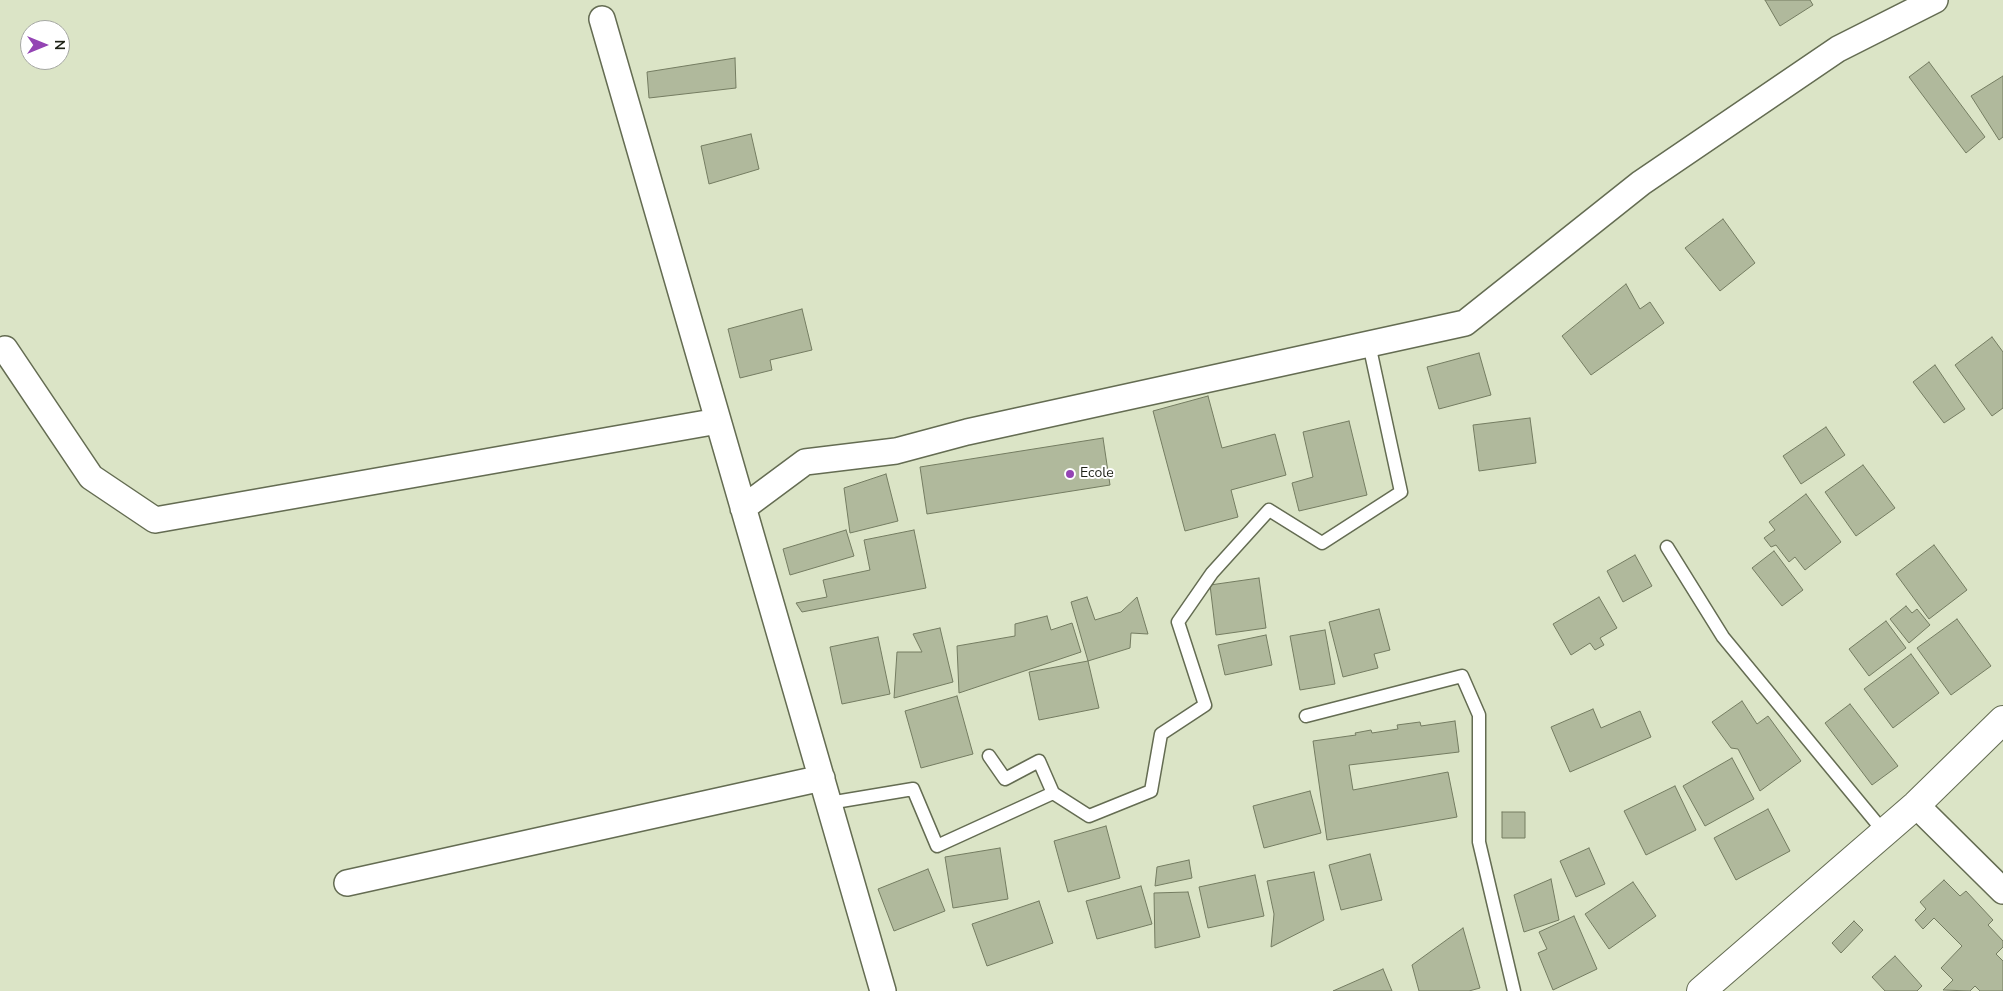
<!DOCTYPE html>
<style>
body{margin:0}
#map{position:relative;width:2003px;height:991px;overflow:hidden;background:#dbe4c6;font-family:"Nunito Sans",sans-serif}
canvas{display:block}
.north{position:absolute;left:20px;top:20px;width:50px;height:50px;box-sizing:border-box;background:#fff;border:1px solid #a5a7a2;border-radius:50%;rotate:90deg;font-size:14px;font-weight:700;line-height:20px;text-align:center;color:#1e2217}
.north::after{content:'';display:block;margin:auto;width:18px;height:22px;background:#9444b4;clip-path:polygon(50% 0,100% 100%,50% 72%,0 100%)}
</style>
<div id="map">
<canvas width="2003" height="991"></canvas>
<div class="north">N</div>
</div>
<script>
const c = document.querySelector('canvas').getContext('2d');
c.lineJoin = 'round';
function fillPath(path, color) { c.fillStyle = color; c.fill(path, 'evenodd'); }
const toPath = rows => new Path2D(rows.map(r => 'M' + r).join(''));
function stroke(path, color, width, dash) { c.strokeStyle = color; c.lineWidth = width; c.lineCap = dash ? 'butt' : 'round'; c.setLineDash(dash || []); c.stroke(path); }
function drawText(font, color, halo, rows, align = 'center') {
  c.font = font + ' "Nunito Sans",sans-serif'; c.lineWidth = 4; c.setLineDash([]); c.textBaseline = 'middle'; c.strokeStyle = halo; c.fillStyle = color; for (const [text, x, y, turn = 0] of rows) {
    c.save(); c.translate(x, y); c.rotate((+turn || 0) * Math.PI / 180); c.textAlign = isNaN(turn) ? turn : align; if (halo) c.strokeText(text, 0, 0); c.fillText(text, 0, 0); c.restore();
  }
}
const building = toPath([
 [1765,0,1810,0,1813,5,1780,26,1765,0],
 [735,58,736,88,649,98,647,72,735,58],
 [1929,62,1985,137,1966,153,1909,77,1929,62],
 [2003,76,2003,137,1999,140,1971,96,2003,76],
 [751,134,759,169,709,184,701,146,751,134],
 [1723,219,1755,263,1720,291,1685,248,1723,219],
 [1626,284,1640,309,1650,302,1664,323,1591,375,1562,336,1626,284],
 [802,309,812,350,770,360,772,370,740,378,728,329,802,309],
 [1992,337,2003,352,2003,408,1992,416,1955,365,1992,337],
 [1479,353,1491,395,1439,409,1427,367,1479,353],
 [1935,365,1965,409,1944,423,1913,382,1935,365],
 [1208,396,1222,448,1275,434,1286,475,1231,490,1238,517,1185,531,1153,411,1208,396],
 [1530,418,1536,463,1479,471,1473,425,1530,418],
 [1349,421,1367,495,1299,511,1292,483,1313,477,1303,432,1349,421],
 [1826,427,1845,455,1801,484,1783,456,1826,427],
 [1103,438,1110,485,927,514,920,467,1103,438],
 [1863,465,1895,508,1856,536,1825,492,1863,465],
 [886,474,898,521,850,533,844,488,886,474],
 [1806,494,1841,542,1805,570,1795,557,1789,562,1776,545,1771,547,1764,538,1775,530,1769,522,1806,494],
 [846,530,854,556,790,575,783,549,846,530],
 [914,530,926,588,802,612,796,603,827,597,823,580,870,570,864,540,914,530],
 [1934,545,1967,590,1929,619,1896,574,1934,545],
 [1774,551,1803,590,1782,606,1752,568,1774,551],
 [1635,555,1652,586,1623,602,1607,571,1635,555],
 [1259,578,1266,628,1216,635,1210,585,1259,578],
 [1087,597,1095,620,1121,612,1137,597,1148,634,1131,633,1130,648,1088,661,1071,602,1087,597],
 [1599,597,1617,628,1600,638,1604,645,1595,650,1590,643,1571,655,1553,624,1599,597],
 [1906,606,1912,613,1917,609,1930,625,1909,643,1890,619,1906,606],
 [1379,609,1390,650,1374,654,1378,668,1343,677,1329,622,1379,609],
 [1047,616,1051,630,1072,623,1081,652,959,693,957,646,1015,636,1015,624,1047,616],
 [1957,619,1991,666,1951,695,1917,648,1957,619],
 [1886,621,1906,648,1869,676,1849,649,1886,621],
 [940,628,953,682,894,698,897,652,922,652,913,634,940,628],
 [1325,630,1335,684,1300,690,1290,636,1325,630],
 [1266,635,1272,665,1225,675,1218,645,1266,635],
 [878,637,890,694,842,704,830,647,878,637],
 [1911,654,1939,693,1893,728,1864,689,1911,654],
 [1088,661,1099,708,1039,720,1029,672,1088,661],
 [957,696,973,754,921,768,905,711,957,696],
 [1742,701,1757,724,1768,716,1801,761,1760,791,1738,749,1731,748,1712,722,1742,701],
 [1850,704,1898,766,1872,785,1825,723,1850,704],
 [1593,709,1601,728,1640,711,1651,737,1570,772,1551,727,1593,709],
 [1455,721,1459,752,1349,765,1353,790,1448,772,1457,817,1327,840,1313,741,1356,735,1355,733,1371,730,1372,733,1398,729,1397,725,1420,722,1421,726,1455,721],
 [1732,758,1754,799,1705,826,1683,786,1732,758],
 [1675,786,1696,830,1646,855,1624,811,1675,786],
 [1310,791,1321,833,1264,848,1253,806,1310,791],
 [1768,809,1790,851,1736,880,1714,838,1768,809],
 [1502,812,1525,812,1525,838,1502,838,1502,812],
 [1106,826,1120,878,1068,892,1054,841,1106,826],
 [1000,848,1008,899,953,908,945,857,1000,848],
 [1589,848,1605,884,1576,897,1560,861,1589,848],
 [1370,854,1382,900,1341,910,1329,865,1370,854],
 [1189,860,1192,878,1155,886,1157,867,1189,860],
 [928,869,945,911,894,931,878,889,928,869],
 [1314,872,1324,920,1271,947,1274,914,1267,881,1314,872],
 [1255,875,1264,916,1208,928,1199,887,1255,875],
 [1551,879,1559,920,1524,932,1514,895,1551,879],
 [1944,880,1960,896,1966,891,1993,920,1988,925,2003,941,2003,947,1996,954,2003,961,2003,991,1980,991,1975,986,1970,991,1943,990,1953,980,1941,968,1962,946,1934,918,1923,929,1915,920,1926,909,1920,902,1944,880],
 [1633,882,1656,916,1609,949,1585,914,1633,882],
 [1141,886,1152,924,1097,939,1086,901,1141,886],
 [1188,892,1200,937,1155,948,1154,893,1188,892],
 [1039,901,1053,943,987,966,972,924,1039,901],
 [1574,916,1597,969,1553,990,1538,953,1547,949,1539,932,1574,916],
 [1854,921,1863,930,1841,953,1832,943,1854,921],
 [1463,928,1480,988,1469,991,1419,991,1412,965,1463,928],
 [1895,956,1922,986,1917,991,1885,991,1872,977,1895,956],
 [1383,969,1392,991,1333,991,1383,969]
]);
const service = toPath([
 [1667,547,1723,637,1884,832],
 [1306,716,1462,676,1479,715,1479,842,1514,991],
 [989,756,1005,779,1039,761,1053,793],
 [829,803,913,789,937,846,1053,793,1089,816,1151,791,1161,734,1205,705,1178,622,1212,573,1269,510,1322,543,1401,492,1369,344]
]);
const minor = toPath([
 [602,19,883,991],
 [5,349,91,477,155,520,718,421],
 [743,508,805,462,896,451,967,432,1465,323,1641,183,1838,49,1935,0],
 [1916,805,2003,891],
 [347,883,822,778]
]);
const secondary = toPath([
 [1701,991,1916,805,2003,720]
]);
const markers = [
 [1070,474,5,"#9444b4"]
];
const poiNames = [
 ["Ecole",1080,474]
];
fillPath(building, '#b0b99c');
stroke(building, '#747c61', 1);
stroke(service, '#646c52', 15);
stroke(minor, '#646c52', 28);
stroke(secondary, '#646c52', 30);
stroke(service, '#fff', 12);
stroke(minor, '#fff', 25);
stroke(secondary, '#fff', 28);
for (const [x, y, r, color] of markers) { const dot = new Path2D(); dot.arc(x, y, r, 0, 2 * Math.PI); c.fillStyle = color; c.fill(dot); stroke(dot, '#fff', 2); }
drawText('14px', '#1e2217', '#fff', poiNames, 'left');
</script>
